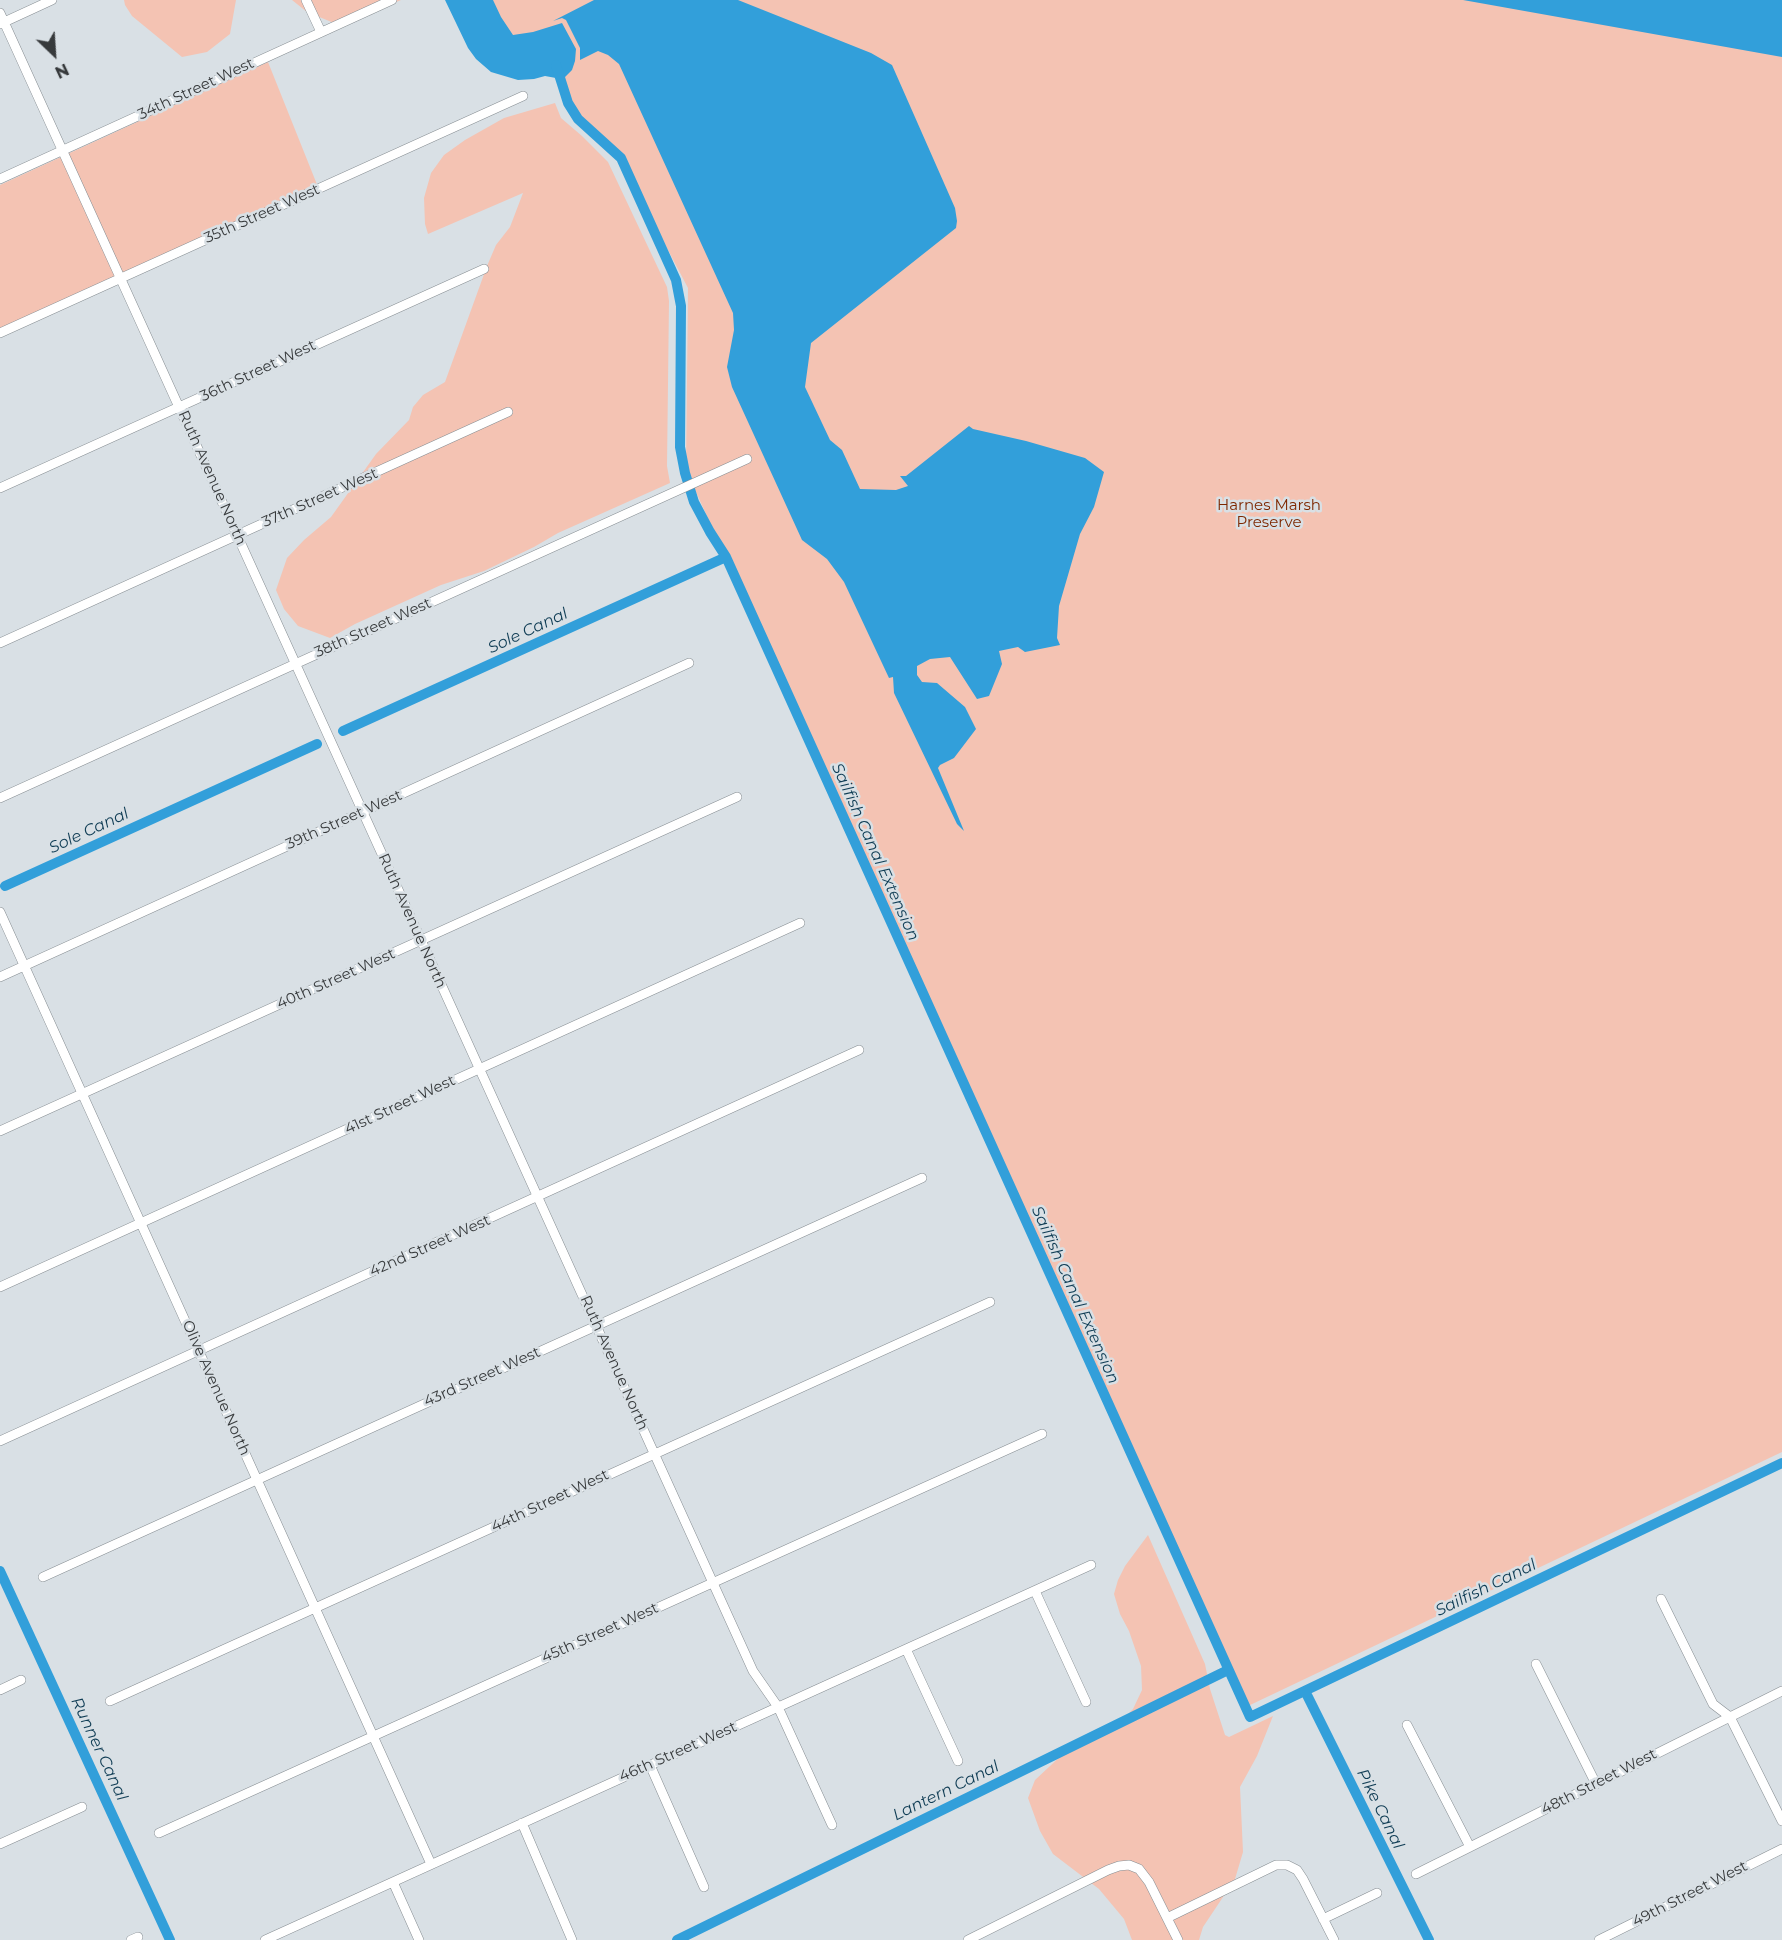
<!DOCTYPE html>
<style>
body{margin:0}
#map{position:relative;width:1782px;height:1940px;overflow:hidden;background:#d9e0e5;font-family:Montserrat,sans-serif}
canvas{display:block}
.north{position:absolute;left:24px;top:24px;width:60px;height:60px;-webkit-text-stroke:4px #d9e0e5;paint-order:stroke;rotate:155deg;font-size:16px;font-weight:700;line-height:24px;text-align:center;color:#373a3c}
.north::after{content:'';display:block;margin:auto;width:21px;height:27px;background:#373a3c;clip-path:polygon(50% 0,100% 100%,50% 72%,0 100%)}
</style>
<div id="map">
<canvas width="1782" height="1940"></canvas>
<div class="north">N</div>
</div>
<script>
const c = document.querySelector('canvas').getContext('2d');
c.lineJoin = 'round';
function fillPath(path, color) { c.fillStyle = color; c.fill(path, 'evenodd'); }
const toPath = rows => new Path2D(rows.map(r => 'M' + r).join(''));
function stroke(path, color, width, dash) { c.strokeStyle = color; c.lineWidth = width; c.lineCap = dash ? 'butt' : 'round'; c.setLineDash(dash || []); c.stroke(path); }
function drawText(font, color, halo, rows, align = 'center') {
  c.font = font + ' Montserrat,sans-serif'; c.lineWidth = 5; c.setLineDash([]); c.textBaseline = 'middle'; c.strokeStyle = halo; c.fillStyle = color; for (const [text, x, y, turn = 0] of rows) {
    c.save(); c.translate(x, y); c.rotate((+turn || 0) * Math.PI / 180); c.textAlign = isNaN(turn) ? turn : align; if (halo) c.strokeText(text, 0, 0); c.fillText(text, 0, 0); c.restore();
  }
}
const green = toPath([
 [124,0,236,0,230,34,207,52,182,57,132,16,125,5],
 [292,0,401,0,350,21,334,23,307,12],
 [480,0,1782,0,1782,1452,1248,1706,686,470,688,288,619,157,575,110,544,42,499,41],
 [268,62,318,187,0,337,0,185],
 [555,103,561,118,582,136,608,162,667,287,669,301,667,466,670,483,558,533,534,547,484,571,441,585,355,624,330,638,298,626,284,609,276,590,287,558,304,540,331,517,376,454,409,420,413,407,423,395,445,382,487,266,496,245,510,227,523,193,428,234,425,224,424,198,431,173,444,155,465,140,504,118],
 [1148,1535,1205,1664,1210,1689,1225,1735,1229,1737,1273,1716,1257,1756,1240,1787,1243,1852,1235,1879,1203,1927,1199,1940,1132,1940,1124,1919,1099,1889,1053,1854,1040,1831,1028,1798,1035,1780,1064,1753,1102,1729,1122,1720,1133,1709,1142,1690,1141,1666,1129,1631,1120,1614,1114,1594,1118,1580,1125,1566]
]);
const water = toPath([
 [445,0,493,0,501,17,513,35,533,32,562,23,576,49,575,61,572,70,565,77,556,78,545,76,534,79,518,80,491,72,476,59,468,48],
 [594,0,738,0,871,53,892,65,955,208,957,221,956,228,811,343,805,387,830,440,842,450,860,489,896,490,908,486,900,476,906,476,969,426,973,429,1026,441,1085,458,1104,472,1094,507,1080,534,1059,606,1057,638,1060,645,1025,652,1018,647,999,651,1002,664,989,696,977,699,950,657,930,659,917,666,917,675,922,682,937,683,965,707,976,729,954,758,940,765,938,768,964,831,957,824,894,693,893,677,889,678,844,582,827,559,802,540,732,387,727,367,734,330,733,313,619,64,608,55,598,51,580,60,580,48,566,20,562,18,553,21],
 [1463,0,1782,0,1782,57]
]);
const canal = toPath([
 [556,65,568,103,578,119,621,158,676,280,681,306,680,447,685,473,694,502,710,532,726,557,1250,1717,1782,1463],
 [343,731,726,557],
 [5,886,317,744],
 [0,1571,170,1940],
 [1305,1691,1429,1940],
 [677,1940,1228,1670]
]);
const minor = toPath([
 [306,0,321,32],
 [0,13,753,1671,778,1707,832,1825],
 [0,24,52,0],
 [0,179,392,0],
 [0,333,523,96],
 [0,488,484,269],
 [0,643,508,412],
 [0,798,747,459],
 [0,912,431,1864],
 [0,977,689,663],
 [0,1131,737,797],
 [0,1287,800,923],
 [0,1441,859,1050],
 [43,1577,922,1178],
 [1035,1591,1086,1702],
 [1661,1599,1713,1704,1730,1717,1782,1821],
 [906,1649,958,1761],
 [1536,1664,1596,1784],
 [0,1690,21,1680],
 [110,1701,990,1302],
 [1407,1725,1470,1847],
 [650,1765,704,1887],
 [522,1823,572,1940],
 [159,1833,1042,1434],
 [0,1844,82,1807],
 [1416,1874,1782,1691],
 [393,1882,419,1940],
 [1167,1918,1276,1865,1287,1865,1297,1870,1303,1879,1334,1940],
 [1323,1919,1377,1893],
 [131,1940,138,1937],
 [265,1940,1091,1565],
 [968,1940,1108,1870,1119,1866,1129,1865,1139,1869,1149,1882,1178,1940],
 [1599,1940,1782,1849]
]);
const streetNames = [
 ["34th Street West",196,89,-25],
 ["35th Street West",262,214,-24],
 ["36th Street West",258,371,-25],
 ["Ruth Avenue North",212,478,66],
 ["37th Street West",320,498,-24],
 ["38th Street West",373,628,-24],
 ["39th Street West",344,820,-24],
 ["Ruth Avenue North",412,921,66],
 ["40th Street West",336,979,-24],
 ["41st Street West",400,1105,-25],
 ["42nd Street West",430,1246,-24],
 ["Ruth Avenue North",614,1363,66],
 ["43rd Street West",482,1377,-24],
 ["Olive Avenue North",216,1388,66],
 ["44th Street West",550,1501,-25],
 ["45th Street West",600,1633,-24],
 ["46th Street West",678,1752,-24],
 ["48th Street West",1599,1782,-27],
 ["49th Street West",1690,1894,-27]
];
const parkNames = [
 ["Harnes Marsh",1269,506],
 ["Preserve",1269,523]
];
const waterNames = [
 ["Sole Canal",528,631,-25],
 ["Sole Canal",89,831,-25],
 ["Sailfish Canal Extension",875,852,66],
 ["Sailfish Canal Extension",1075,1295,66],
 ["Sailfish Canal",1486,1588,-26],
 ["Runner Canal",99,1749,65],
 ["Lantern Canal",946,1791,-26],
 ["Pike Canal",1380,1809,64]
];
fillPath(green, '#f4c3b3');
fillPath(water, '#329fda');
stroke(canal, '#329fda', 10);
stroke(minor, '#868d92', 10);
stroke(minor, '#fff', 9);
drawText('15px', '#373a3c', '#d9e0e5', streetNames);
drawText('15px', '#7e2700', '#d9e0e5', parkNames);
drawText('italic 16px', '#0f3c54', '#d9e0e5', waterNames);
</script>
